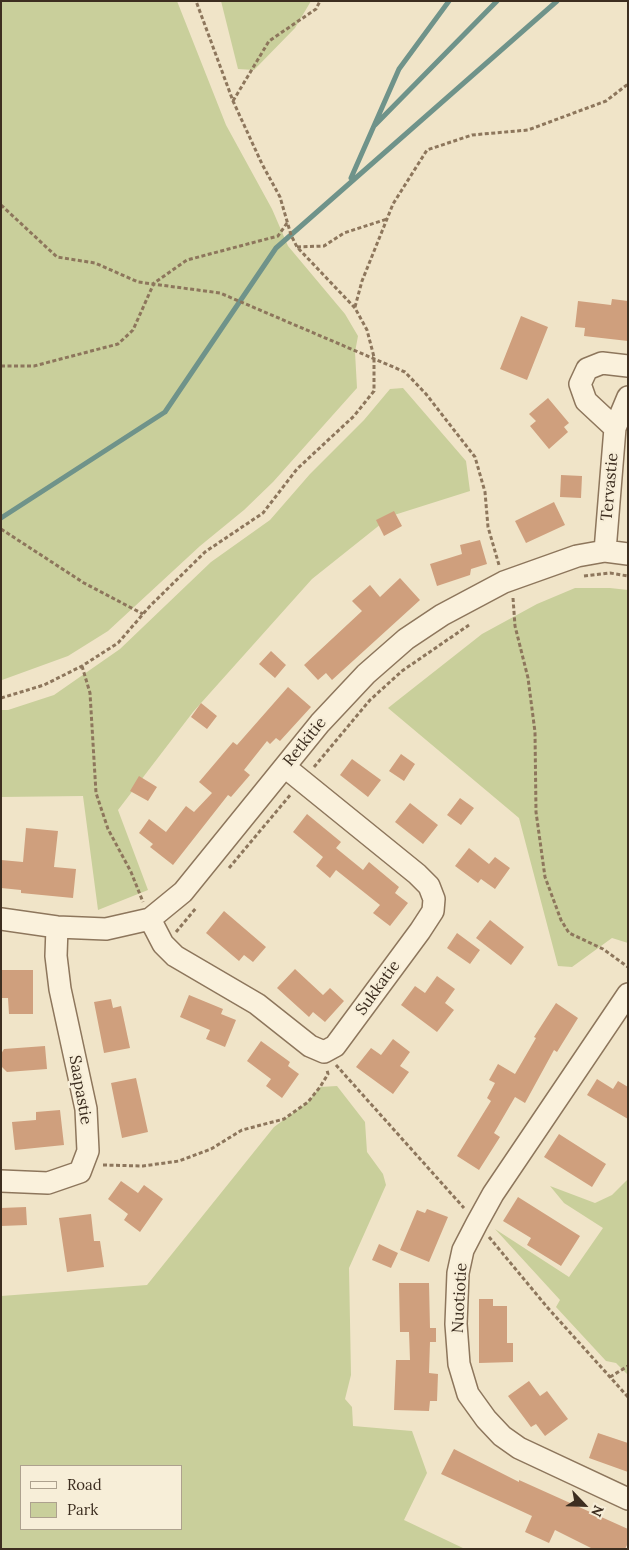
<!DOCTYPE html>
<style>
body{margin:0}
#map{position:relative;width:629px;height:1550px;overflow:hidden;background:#f0e4c8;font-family:Lora,serif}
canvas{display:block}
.frame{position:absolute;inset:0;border:2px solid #3d2e20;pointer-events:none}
.legend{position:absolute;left:20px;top:1465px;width:162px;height:65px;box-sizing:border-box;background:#f7eed8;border:1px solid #ada18e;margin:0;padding:6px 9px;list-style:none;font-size:15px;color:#3d2e20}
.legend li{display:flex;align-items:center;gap:10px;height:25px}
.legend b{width:25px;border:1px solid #ada18e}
.north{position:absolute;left:559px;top:1480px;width:50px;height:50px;-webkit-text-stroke:4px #f7eed8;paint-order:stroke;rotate:114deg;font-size:14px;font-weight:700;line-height:20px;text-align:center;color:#3d2e20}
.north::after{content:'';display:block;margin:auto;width:18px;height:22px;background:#3d2e20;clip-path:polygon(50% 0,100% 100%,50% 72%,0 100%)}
</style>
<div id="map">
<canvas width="629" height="1550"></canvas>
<div class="frame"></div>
<ul class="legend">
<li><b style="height:6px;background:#faf1dc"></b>Road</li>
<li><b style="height:14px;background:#c9cf9b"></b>Park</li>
</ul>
<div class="north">N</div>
</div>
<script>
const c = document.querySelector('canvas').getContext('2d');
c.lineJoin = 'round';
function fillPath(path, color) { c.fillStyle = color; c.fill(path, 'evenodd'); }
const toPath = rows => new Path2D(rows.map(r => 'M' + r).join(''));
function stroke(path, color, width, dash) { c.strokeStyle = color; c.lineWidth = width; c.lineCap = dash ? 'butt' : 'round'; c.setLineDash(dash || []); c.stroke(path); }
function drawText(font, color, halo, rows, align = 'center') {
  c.font = font + ' Lora,serif'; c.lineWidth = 4.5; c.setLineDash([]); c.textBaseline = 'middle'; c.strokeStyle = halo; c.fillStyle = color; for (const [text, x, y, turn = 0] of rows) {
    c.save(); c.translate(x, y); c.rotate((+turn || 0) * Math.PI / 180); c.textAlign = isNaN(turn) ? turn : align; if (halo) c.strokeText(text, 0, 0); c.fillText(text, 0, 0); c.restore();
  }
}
const green = toPath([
 [1,1,177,1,226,125,272,209,288,246,345,314,358,336,355,352,357,388,273,482,244,510,200,546,108,631,68,656,2,680],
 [221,1,311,1,295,28,254,70,238,69],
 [403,388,466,461,470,491,391,516,312,579,193,712,118,810,148,890,98,910,83,796,1,797,1,710,8,710,54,695,120,649,211,562,270,520,310,474,364,420,390,389],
 [575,588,610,588,628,590,628,943,612,938,572,967,558,966,519,818,388,708,482,634,537,604],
 [337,1086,365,1122,367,1152,383,1174,386,1185,349,1268,351,1375,345,1399,352,1407,353,1426,412,1431,427,1473,404,1520,465,1549,1,1549,1,1296,147,1285,274,1127,308,1102,320,1087],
 [181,1466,181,1529,21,1529,21,1466],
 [628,1179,628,1375,616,1363,606,1361,556,1307,560,1300,495,1229,569,1277,603,1228,564,1203,550,1186,595,1203,612,1195]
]);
const stream = toPath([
 [375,125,497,1],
 [351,178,399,69,449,1],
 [1,518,165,412,276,248,557,1]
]);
const building = toPath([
 [612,299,628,301,628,341,584,336,585,328,575,327,578,301,611,305],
 [521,316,548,327,527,380,500,369],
 [548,398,569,423,564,427,568,432,549,449,530,426,536,421,529,414],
 [561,475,582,476,581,498,560,497],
 [554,502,565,525,526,543,515,521],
 [394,511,402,526,384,536,376,520],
 [480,540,487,564,471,569,470,575,437,586,430,564,462,554,460,545],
 [400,578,420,600,332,680,326,673,318,680,304,665,362,611,352,601,370,585,380,597],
 [271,651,286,665,275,678,259,664],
 [288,687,311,707,280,741,276,738,270,744,267,741,244,770,250,775,231,797,228,795,173,865,150,847,153,844,139,833,149,819,166,832,186,806,194,812,212,793,199,782,233,742,237,745],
 [201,703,217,716,207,729,191,717],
 [401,754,415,764,404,781,389,771],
 [352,759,381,780,368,797,340,775],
 [139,776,157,787,148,801,130,791],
 [460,798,474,808,461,825,447,815],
 [410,803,438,825,423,844,395,822],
 [307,814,341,842,336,848,363,870,369,862,399,887,395,893,408,903,390,926,373,913,380,905,336,870,330,878,316,866,323,857,293,832],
 [26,828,58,831,54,867,76,869,73,898,21,893,21,890,1,888,1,860,23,862],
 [469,848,489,864,495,857,510,868,495,889,481,879,478,883,455,866],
 [224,911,266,947,253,962,244,955,239,961,206,933],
 [490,920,524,947,511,965,476,938],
 [457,933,480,950,470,964,447,948],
 [295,969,323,995,330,988,344,1001,325,1022,313,1012,309,1017,277,988],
 [1,970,33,970,33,1014,9,1014,8,998,1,998],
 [437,976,455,989,445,1003,454,1010,437,1032,401,1005,415,986,425,993],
 [189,995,223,1009,221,1014,236,1020,225,1047,206,1039,210,1030,180,1017],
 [111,999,113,1008,121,1006,130,1048,104,1053,94,1002],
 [556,1003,578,1018,557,1052,554,1050,525,1103,515,1097,494,1133,500,1137,479,1170,457,1156,491,1101,487,1098,495,1083,489,1080,498,1064,515,1074,536,1038,534,1037],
 [393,1039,410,1052,400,1066,409,1072,393,1094,356,1067,371,1048,381,1055],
 [261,1041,290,1062,288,1066,299,1074,282,1098,266,1086,271,1079,247,1061],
 [45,1046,47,1069,7,1072,1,1066,1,1054,4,1049],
 [136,1078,148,1132,122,1138,111,1083],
 [597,1079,613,1089,618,1081,628,1087,628,1119,587,1095],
 [60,1110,64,1145,15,1150,12,1122,36,1120,36,1112],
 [559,1134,606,1164,592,1187,544,1157],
 [121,1181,138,1193,144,1185,163,1199,140,1232,124,1220,128,1214,108,1199],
 [518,1197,580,1236,561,1266,527,1245,531,1238,503,1221],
 [26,1207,27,1225,1,1226,1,1208],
 [427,1209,448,1217,429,1262,400,1250,417,1210,425,1213],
 [91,1214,94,1241,100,1241,104,1267,67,1272,59,1218],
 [379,1244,398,1253,391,1268,372,1260],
 [399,1283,429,1283,430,1328,436,1328,436,1342,430,1342,429,1373,438,1374,437,1401,430,1401,429,1411,394,1410,396,1360,410,1360,409,1332,400,1332],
 [479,1299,493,1299,493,1306,507,1306,507,1343,513,1343,513,1362,479,1363],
 [529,1381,540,1396,547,1391,568,1419,545,1436,536,1424,531,1427,508,1396],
 [598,1433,628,1443,628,1472,589,1458],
 [454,1449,519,1482,519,1480,628,1529,628,1543,625,1549,593,1549,555,1530,549,1543,525,1532,532,1516,441,1474]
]);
const path = toPath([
 [233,101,269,41,316,9,320,1],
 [1,205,57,257,95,263,138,282,220,293,405,372,426,394,475,457,485,492,488,527,499,565],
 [297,247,324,246,344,233,387,219],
 [355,307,362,281,393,204,427,150,472,135,528,130,606,101,628,84],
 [1,366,34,366,118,344,133,330,154,283,187,260,278,236,287,223],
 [1,529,84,583,143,614],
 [584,576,610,573,628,576],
 [513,598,515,626,528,678,535,732,536,812,545,877,561,920,569,933,603,949,628,967],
 [82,666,90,693,96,793,108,829,131,872,143,902],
 [1,698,44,685,82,666,118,643,150,606,205,552,263,513,297,469,354,416,374,391,374,357,367,330,355,308,297,247,291,235,280,197,262,164,233,101,196,1],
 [314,767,370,700,402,671,469,625],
 [229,868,291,794],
 [176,932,196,908],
 [336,1065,464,1208],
 [103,1165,143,1166,179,1161,211,1149,242,1130,284,1119,308,1102,320,1087,328,1074,327,1070],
 [489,1237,547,1307,628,1397],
 [610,1377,628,1366]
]);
const street = toPath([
 [615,428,586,401,580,384,587,369,602,363,628,366],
 [605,551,615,428,628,397],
 [1,919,57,927,106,929,150,919,183,892,320,723,366,674,406,639,442,615,504,582,577,556,605,551,628,554],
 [150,919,163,944,175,956,257,1004,310,1046,324,1052,335,1046,420,931,433,911,434,899,429,886,417,874,285,767],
 [628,994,493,1194,477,1223,463,1250,458,1273,456,1324,459,1364,468,1394,486,1419,502,1436,519,1448,628,1499],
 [1,1181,48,1183,80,1172,88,1151,86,1109,60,989,56,956,57,927]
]);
const streetNames = [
 ["Tervastie",610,487,-85],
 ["Retkitie",305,742,-51],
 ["Sukkatie",378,988,-54],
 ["Saapastie",80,1090,80],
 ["Nuotiotie",460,1298,-87]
];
fillPath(green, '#c9cf9b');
stroke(stream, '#6f938a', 5);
fillPath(building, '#cf9f7d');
stroke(street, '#8d765c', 24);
stroke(path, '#8d765c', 3, [4, 2.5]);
stroke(street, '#faf1dc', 21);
drawText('16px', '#3d2e20', '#f7eed8', streetNames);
</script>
